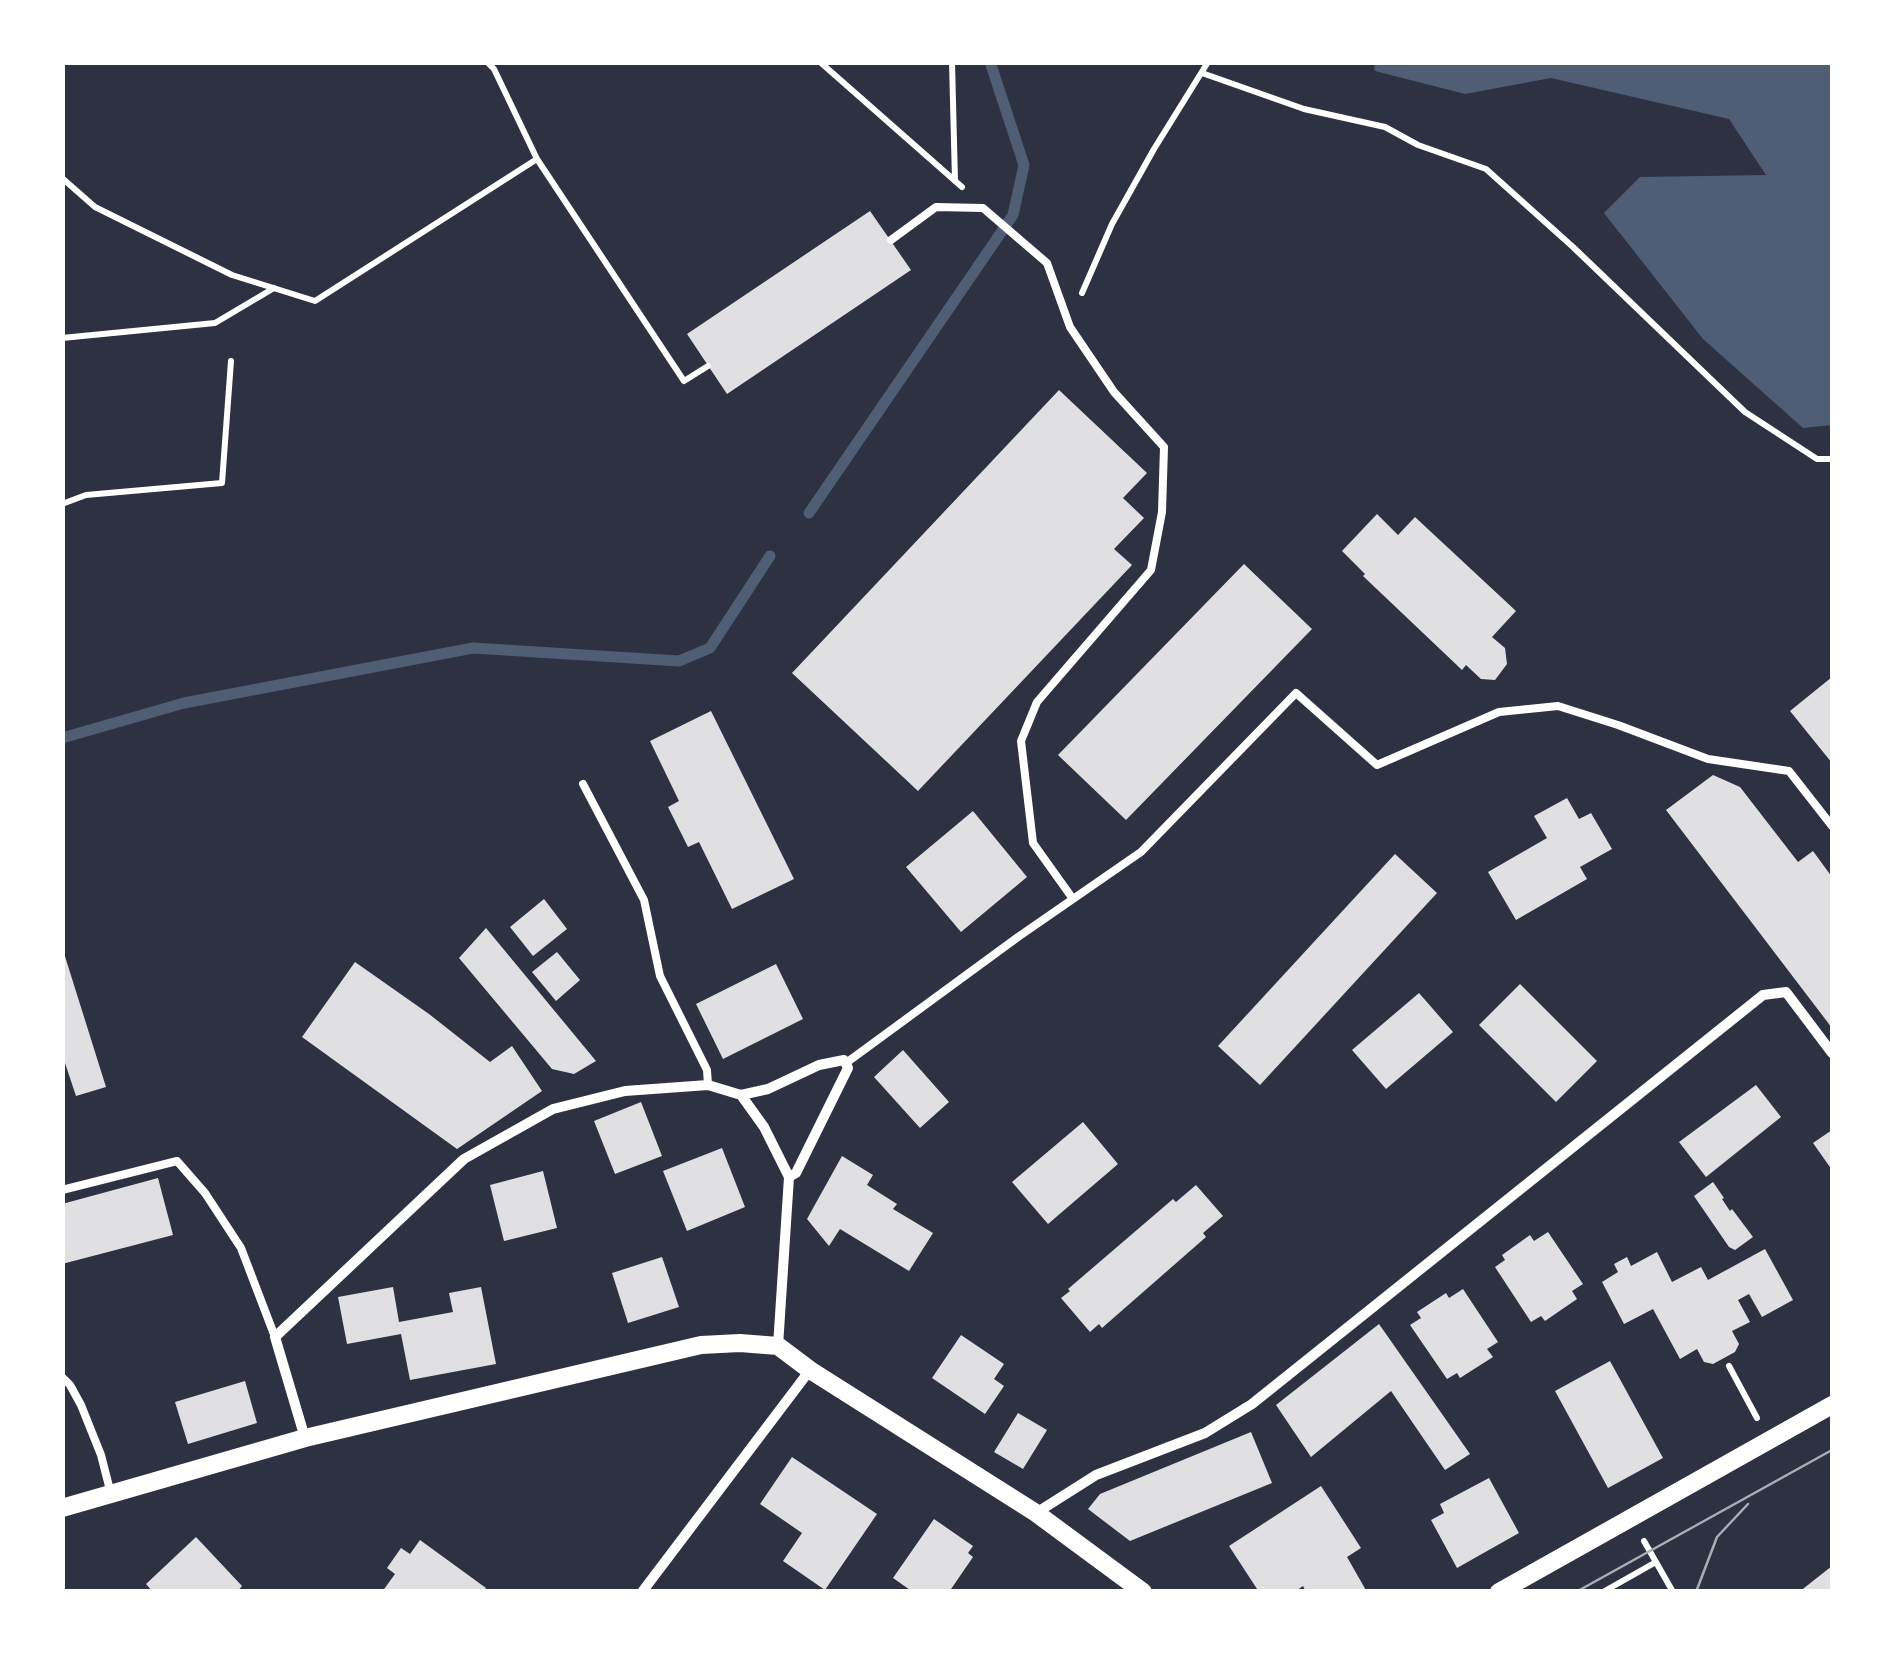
<!DOCTYPE html>
<style>
body{margin:0}
#map{position:relative;width:1895px;height:1654px;overflow:hidden;background:#2d3142;font-family:"Nunito Sans",sans-serif}
canvas{display:block}
.frame{position:absolute;inset:0;border:65px solid #fff;pointer-events:none}
</style>
<div id="map">
<canvas width="1895" height="1654"></canvas>
<div class="frame"></div>
</div>
<script>
const c = document.querySelector('canvas').getContext('2d');
c.lineJoin = 'round';
function fillPath(path, color) { c.fillStyle = color; c.fill(path, 'evenodd'); }
const toPath = rows => new Path2D(rows.map(r => 'M' + r).join(''));
function stroke(path, color, width, dash) { c.strokeStyle = color; c.lineWidth = width; c.lineCap = dash ? 'butt' : 'round'; c.setLineDash(dash || []); c.stroke(path); }
const water = toPath([
 [1374,63,1832,63,1832,425,1803,428,1703,339,1604,213,1640,177,1766,175,1729,119,1551,78,1465,94,1375,71]
]);
const stream = toPath([
 [809,513,1013,215,1024,165,990,62],
 [62,738,184,703,473,648,679,661,710,648,770,556]
]);
const building = toPath([
 [870,211,911,270,727,394,687,334],
 [1059,390,1147,473,1123,498,1144,518,1114,549,1132,565,918,791,792,673],
 [1377,514,1398,535,1415,517,1516,611,1492,637,1505,648,1507,664,1495,680,1481,679,1466,665,1462,670,1363,576,1365,574,1342,551],
 [1244,564,1312,629,1126,820,1058,755],
 [1832,677,1832,763,1790,711],
 [711,711,794,879,732,909,699,842,688,847,668,807,679,801,650,741],
 [1713,775,1740,787,1798,862,1813,851,1832,877,1832,1028,1666,810],
 [1567,798,1579,819,1591,813,1612,849,1580,867,1587,879,1516,920,1488,872,1547,838,1534,816],
 [973,811,1027,877,961,932,906,867],
 [1395,854,1437,893,1260,1085,1218,1046],
 [544,899,567,929,533,956,510,927],
 [486,928,596,1061,574,1074,552,1069,459,958],
 [63,950,106,1087,76,1096,62,1054],
 [557,952,580,980,556,1001,532,972],
 [355,962,429,1014,490,1062,512,1046,542,1091,457,1149,302,1037],
 [776,964,803,1019,723,1059,696,1004],
 [1520,984,1597,1061,1556,1102,1479,1025],
 [1419,993,1453,1032,1386,1089,1352,1050],
 [903,1050,949,1102,920,1128,874,1077],
 [1756,1085,1781,1117,1706,1177,1679,1142],
 [641,1102,662,1156,615,1174,594,1121],
 [1083,1122,1118,1164,1048,1224,1012,1182],
 [1832,1130,1832,1170,1813,1143],
 [722,1148,745,1207,687,1231,663,1171],
 [842,1156,873,1175,867,1185,897,1204,893,1209,933,1233,909,1271,840,1229,829,1246,807,1219],
 [543,1171,557,1228,504,1241,490,1185],
 [158,1178,173,1235,62,1264,62,1204],
 [1713,1182,1724,1198,1722,1199,1730,1211,1732,1209,1753,1237,1735,1250,1729,1247,1694,1196],
 [1196,1185,1223,1216,1203,1233,1206,1237,1102,1328,1099,1324,1090,1332,1061,1298,1070,1291,1068,1289,1173,1199,1176,1202],
 [1548,1232,1583,1284,1572,1291,1577,1299,1545,1321,1541,1316,1531,1322,1495,1267,1505,1260,1502,1255,1530,1235,1534,1241],
 [1765,1249,1793,1300,1762,1317,1749,1294,1738,1300,1750,1322,1732,1331,1739,1344,1735,1352,1713,1364,1704,1362,1697,1349,1680,1359,1653,1309,1624,1324,1602,1282,1618,1272,1614,1264,1627,1257,1631,1266,1657,1252,1672,1282,1701,1267,1708,1280],
 [662,1257,679,1307,628,1323,612,1273],
 [393,1287,399,1322,453,1312,449,1293,481,1287,496,1364,410,1380,401,1334,347,1344,338,1297],
 [1463,1289,1498,1342,1487,1349,1493,1357,1460,1378,1457,1373,1447,1379,1410,1325,1421,1318,1417,1312,1446,1293,1449,1298],
 [1379,1324,1470,1454,1445,1470,1391,1391,1311,1457,1276,1405],
 [961,1335,1004,1364,994,1379,1004,1386,985,1414,932,1378],
 [1610,1361,1663,1458,1608,1488,1555,1391],
 [245,1381,257,1423,188,1444,175,1402],
 [1018,1413,1047,1430,1023,1469,994,1452],
 [1251,1432,1272,1483,1130,1541,1088,1509,1100,1494],
 [792,1457,877,1514,825,1590,783,1561,802,1533,760,1504],
 [1489,1478,1519,1533,1457,1568,1431,1520,1444,1513,1440,1504],
 [1321,1486,1361,1548,1347,1557,1367,1592,1306,1592,1303,1586,1294,1592,1259,1592,1229,1546],
 [934,1519,973,1546,968,1553,973,1557,949,1592,913,1592,893,1578],
 [196,1537,242,1586,237,1592,153,1592,146,1584],
 [420,1540,486,1588,484,1592,382,1592,395,1574,387,1568,401,1548,410,1554],
 [1832,1566,1832,1592,1799,1592]
]);
const path = toPath([
 [487,62,494,69,537,159],
 [820,62,962,187],
 [952,62,955,181],
 [1202,73,1304,109,1385,127,1418,145,1486,169,1573,247,1745,412,1817,459,1832,459],
 [62,178,95,207,232,275,315,301,537,159,684,381,708,366],
 [1082,293,1112,224,1154,149,1208,62],
 [62,338,215,323,274,288],
 [62,504,86,495,222,483,231,361],
 [1729,1366,1757,1418],
 [1644,1541,1673,1592],
 [1603,1592,1656,1562]
]);
const service = toPath([
 [891,240,936,207,983,208,1047,263,1070,327,1114,392,1164,447,1162,512,1151,570,1037,702,1021,741,1033,843,1073,899],
 [583,784,644,900,660,976,707,1070,708,1085],
 [846,1063,1018,937,1141,852,1296,693,1377,765,1499,712,1558,706,1618,725,1708,759,1789,771,1832,826],
 [62,1190,177,1161,205,1193,241,1248,275,1337],
 [62,1377,70,1385,81,1405,101,1455,111,1494]
]);
const minor = toPath([
 [778,1346,789,1177,796,1173,848,1068,844,1060,819,1065,768,1089,741,1095,764,1127,789,1177],
 [305,1438,275,1337,464,1159,553,1109,625,1091,708,1085,741,1095],
 [1036,1513,1096,1475,1205,1433,1252,1404,1763,995,1786,992,1832,1053],
 [642,1592,810,1370]
]);
const tertiary = toPath([
 [62,1508,305,1438,701,1345,740,1343,778,1346,810,1370,1036,1513,1143,1592],
 [1499,1592,1832,1405]
]);
const tram = toPath([
 [1576,1592,1832,1450],
 [1696,1592,1717,1537,1748,1504]
]);
fillPath(water, '#4f5d75');
stroke(stream, '#4f5d75', 11);
fillPath(building, '#e0e0e3');
stroke(path, '#fff', 6);
stroke(service, '#fff', 8);
stroke(minor, '#fff', 10);
stroke(tertiary, '#fff', 18);
stroke(tram, '#abadb3', 2.5);
</script>
